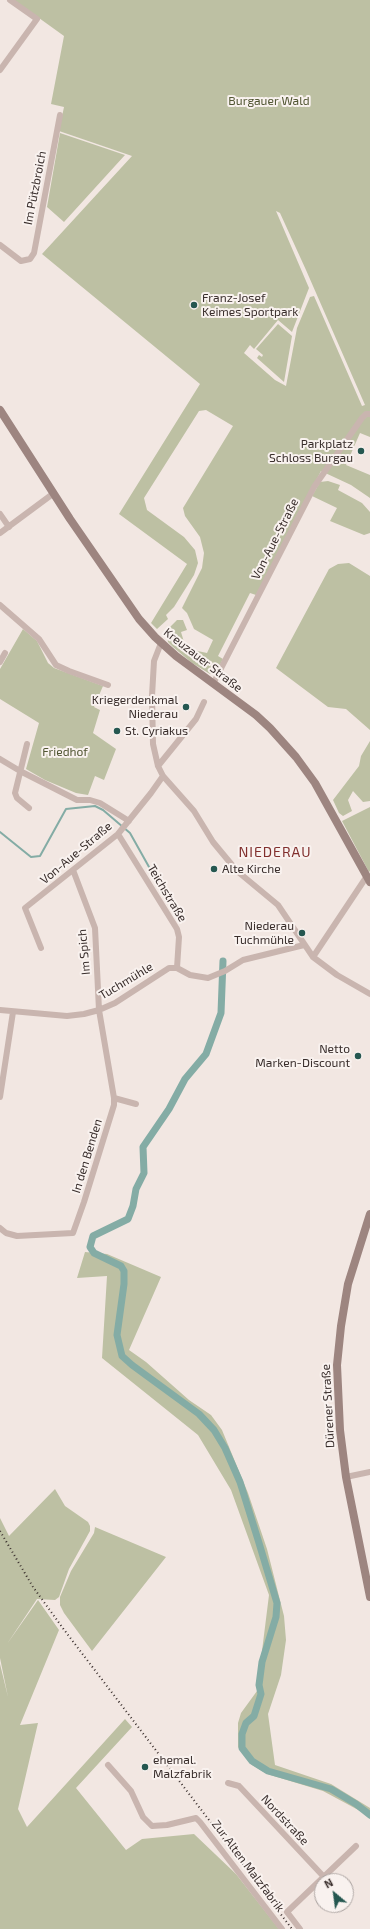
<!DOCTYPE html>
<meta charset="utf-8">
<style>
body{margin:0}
#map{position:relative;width:370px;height:1929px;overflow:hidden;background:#f2e7e2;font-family:"Exo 2",sans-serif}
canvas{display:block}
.north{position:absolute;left:314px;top:1873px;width:40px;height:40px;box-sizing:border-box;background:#f9f2ef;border:1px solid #aca4a1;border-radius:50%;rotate:331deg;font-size:11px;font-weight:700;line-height:16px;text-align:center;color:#392e2c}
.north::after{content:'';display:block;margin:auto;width:14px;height:18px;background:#255750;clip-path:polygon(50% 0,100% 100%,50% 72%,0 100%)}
</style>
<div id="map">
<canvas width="370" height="1929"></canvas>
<div class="north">N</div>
</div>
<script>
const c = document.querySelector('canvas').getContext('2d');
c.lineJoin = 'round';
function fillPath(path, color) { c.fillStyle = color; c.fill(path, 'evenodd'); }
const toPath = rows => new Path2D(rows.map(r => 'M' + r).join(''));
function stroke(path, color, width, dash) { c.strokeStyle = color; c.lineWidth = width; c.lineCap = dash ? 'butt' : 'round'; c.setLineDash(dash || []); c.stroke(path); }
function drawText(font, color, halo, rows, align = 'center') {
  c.font = font + ' "Exo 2",sans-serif'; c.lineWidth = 4; c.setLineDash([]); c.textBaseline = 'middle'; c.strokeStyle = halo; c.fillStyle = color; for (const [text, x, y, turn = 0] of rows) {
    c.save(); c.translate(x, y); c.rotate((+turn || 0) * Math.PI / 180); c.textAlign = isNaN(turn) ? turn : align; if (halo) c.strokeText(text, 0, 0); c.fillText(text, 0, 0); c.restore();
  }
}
const green = toPath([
 [14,0,370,0,370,437,360,433,346,465,370,475,370,498,351,485,321,471,256,595,250,593,218,656,223,659,216,672,210,674,192,663,173,647,168,642,167,635,170,627,177,620,183,620,187,630,181,632,184,642,193,650,207,653,213,640,194,629,187,613,182,608,202,568,204,553,200,537,185,516,183,508,233,426,206,410,199,411,144,498,147,510,184,537,195,550,198,563,194,575,174,607,166,615,168,619,157,629,151,623,187,564,119,514,200,384,42,254,132,156,59,131,64,107,51,104,64,36],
 [276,211,280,213,306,270,365,405,362,406,314,296,310,297,297,328,286,386,275,380,244,353,250,345,254,349,278,320,292,332,309,288],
 [60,133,125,155,64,222,47,207],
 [278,324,292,336,284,382,257,358,259,355,262,357,263,355,256,349],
 [328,481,340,485,338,490,362,503,370,512,370,533,364,535,330,521,337,508,312,496,320,482],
 [349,563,370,576,370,730,346,709,328,707,276,668,329,569,338,564],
 [23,629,37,641,48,663,54,668,103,686,94,707,100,710,93,733,116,749,104,780,95,776,88,795,76,793,45,780,26,769,39,723,0,699,0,669],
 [370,741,370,801,363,802,353,791,348,800,352,811,343,816,339,813,333,800,359,766,361,756],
 [370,807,370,871,369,872,342,821],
 [85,1252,107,1254,161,1277,129,1350,146,1362,189,1400,211,1415,222,1430,248,1493,267,1549,284,1616,286,1640,281,1675,268,1714,275,1765,331,1784,370,1808,370,1819,362,1812,323,1791,267,1774,252,1765,238,1747,238,1723,241,1713,257,1691,269,1595,231,1490,198,1435,102,1358,107,1276,77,1278],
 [55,1489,65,1506,88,1522,90,1526,90,1531,69,1569,59,1597,55,1600,37,1599,7,1644,38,1600,59,1630,20,1725,38,1723,18,1809,27,1827,125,1719,132,1727,76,1788,126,1850,142,1839,194,1834,236,1874,279,1929,0,1929,0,1664,8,1697,0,1658,0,1518,9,1536],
 [95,1527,166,1557,92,1651,64,1613,60,1605,60,1597,71,1571,94,1533]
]);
const stream = toPath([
 [0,832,31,857,40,856,66,809,95,806,103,810,130,833,158,883,184,919]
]);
const canal = toPath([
 [223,961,221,1013,206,1054,185,1079,169,1109,143,1147,144,1173,136,1189,133,1206,128,1219,93,1236,90,1247,94,1253,121,1266,124,1271,124,1284,117,1335,122,1356,132,1365,199,1414,214,1430,225,1448,240,1482,259,1543,277,1603,276,1617,262,1662,259,1685,261,1694,254,1716,246,1723,242,1734,242,1748,252,1761,268,1771,331,1789,356,1804,370,1815]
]);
const minor = toPath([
 [0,70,37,19,10,0],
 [0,245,21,261,30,259,34,253,60,115],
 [0,514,9,527],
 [0,533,54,493],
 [0,605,39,639,56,665,69,671,108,685],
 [161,643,154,661,152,696,153,744,158,766,163,776,194,811,213,842,237,871,278,905,313,957,337,975,370,994],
 [0,662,5,653],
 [213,684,314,487,362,418,366,414,370,414],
 [27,744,15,793,17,798,29,808],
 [0,759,20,771,77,800,90,800,100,803,129,821],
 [158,766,196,719,204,702],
 [118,834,177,929,179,937,177,968],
 [41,948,25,908,118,834,151,793,163,776],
 [313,957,367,876],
 [0,1010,67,1016,84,1014,99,1010,115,1003,169,968,177,968,190,975,208,978,225,971,243,960,304,945],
 [0,1097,13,1012],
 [114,1098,136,1104],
 [0,1228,6,1233,17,1236,73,1233,84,1202,114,1105,114,1098,99,1010,95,928,73,870],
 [346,1477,370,1472],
 [108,1765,131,1791,143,1817,152,1826,167,1825,196,1818,200,1822,282,1929],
 [228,1783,239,1786,324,1877],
 [300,1929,287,1912,356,1846]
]);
const secondary = toPath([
 [0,410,70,519,139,619,155,637,176,656,256,715,270,728,296,757,315,783,370,882],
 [370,1214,348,1284,341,1326,337,1365,340,1430,346,1477,370,1597]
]);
const rail = toPath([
 [0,1531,33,1587,65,1631,292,1929]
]);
const markers = [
 [194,305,4,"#255750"],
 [361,451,4,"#255750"],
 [186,707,4,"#255750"],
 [117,731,4,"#255750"],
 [214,869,4,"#255750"],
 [302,933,4,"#255750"],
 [358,1056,4,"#255750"],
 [145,1767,4,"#255750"]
];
const parkNames = [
 ["Burgauer Wald",269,101],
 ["Friedhof",65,752]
];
const streetNames = [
 ["Im Pützbroich",35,188,-79],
 ["Von-Aue-Straße",275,539,-63],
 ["Kreuzauer Straße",203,660,38],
 ["Von-Aue-Straße",76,853,-40],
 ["Teichstraße",167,893,59],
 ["Im Spich",84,952,-95],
 ["Tuchmühle",126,981,-31],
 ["In den Benden",87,1156,-73],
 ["Dürener Straße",328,1406,-93],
 ["Nordstraße",285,1820,47],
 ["Zur Alten Malzfabrik",248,1866,53]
];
const poiNames = [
 ["Franz-Josef",202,298],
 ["Keimes Sportpark",202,312],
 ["Parkplatz",353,444,"right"],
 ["Schloss Burgau",353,458,"right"],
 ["Kriegerdenkmal",178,700,"right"],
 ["Niederau",178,714,"right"],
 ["St. Cyriakus",125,731],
 ["Alte Kirche",222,869],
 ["Niederau",294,926,"right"],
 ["Tuchmühle",294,940,"right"],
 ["Netto",350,1049,"right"],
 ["Marken-Discount",350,1063,"right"],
 ["ehemal.",153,1760],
 ["Malzfabrik",153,1774]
];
const quarterNames = [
 ["NIEDERAU",275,852]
];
fillPath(green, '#bdc0a3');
stroke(stream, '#84aca5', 2);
stroke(canal, '#84aca5', 7);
stroke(minor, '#c9b5af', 6);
stroke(secondary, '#9d8580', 8);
stroke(rail, '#392e2c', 2, [1, 3]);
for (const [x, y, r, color] of markers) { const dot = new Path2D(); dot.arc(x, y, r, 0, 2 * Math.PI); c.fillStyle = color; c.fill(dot); stroke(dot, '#f9f2ef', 1.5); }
drawText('12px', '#505532', '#f9f2ef', parkNames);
drawText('12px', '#392e2c', '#f9f2ef', streetNames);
drawText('12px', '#392e2c', '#f9f2ef', poiNames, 'left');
c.letterSpacing = '1px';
drawText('14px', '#812f2d', '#f9f2ef', quarterNames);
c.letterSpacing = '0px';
</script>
